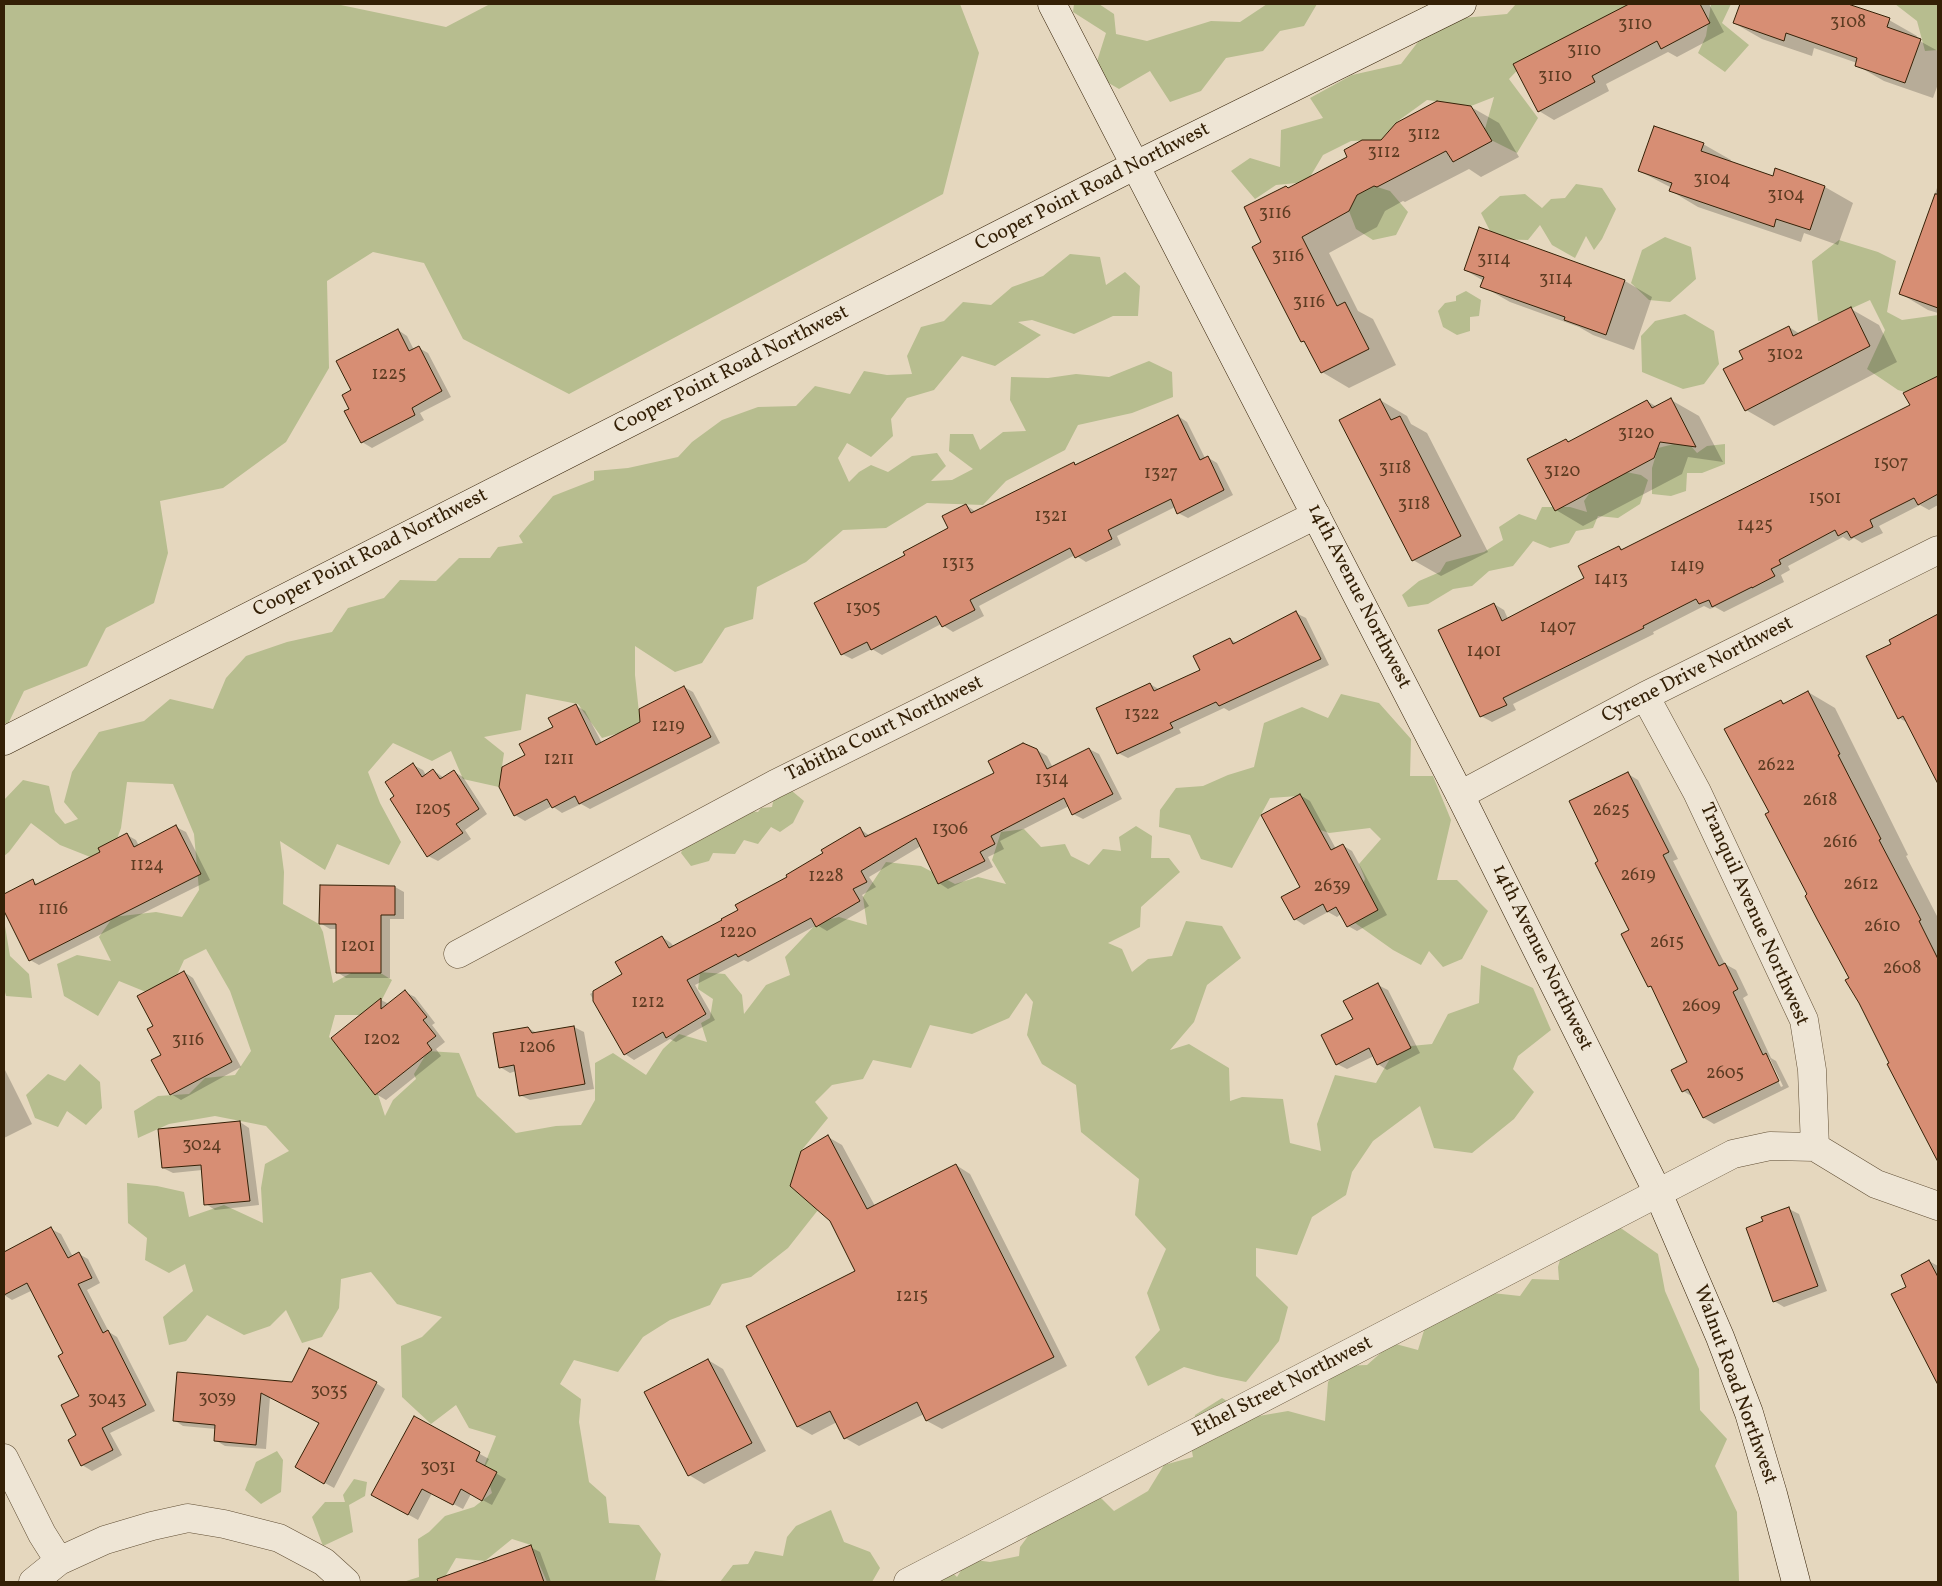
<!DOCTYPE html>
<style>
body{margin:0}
#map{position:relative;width:1942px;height:1586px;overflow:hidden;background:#e5d7be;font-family:Vollkorn,serif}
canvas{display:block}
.frame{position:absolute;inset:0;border:5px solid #342006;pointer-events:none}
</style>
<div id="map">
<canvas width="1942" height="1586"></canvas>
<div class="frame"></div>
</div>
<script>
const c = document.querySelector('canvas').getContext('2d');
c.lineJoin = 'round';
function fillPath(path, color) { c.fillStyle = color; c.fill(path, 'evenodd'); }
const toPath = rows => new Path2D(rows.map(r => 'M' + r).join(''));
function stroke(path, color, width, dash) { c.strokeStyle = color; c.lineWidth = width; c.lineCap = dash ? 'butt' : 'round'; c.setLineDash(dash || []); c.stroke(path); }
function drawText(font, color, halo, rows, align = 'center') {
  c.font = font + ' Vollkorn,serif'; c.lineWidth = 5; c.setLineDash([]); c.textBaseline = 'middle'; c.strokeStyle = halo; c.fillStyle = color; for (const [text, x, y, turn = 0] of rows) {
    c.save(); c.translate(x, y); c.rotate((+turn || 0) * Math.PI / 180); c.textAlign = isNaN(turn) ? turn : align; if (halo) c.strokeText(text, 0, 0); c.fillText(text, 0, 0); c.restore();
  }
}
const green = toPath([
 [4,4,336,4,446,27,490,4,960,4,979,53,943,194,569,394,463,339,424,263,373,252,327,281,329,368,286,442,223,488,160,501,168,553,154,603,106,628,87,666,24,691,8,724,4,723],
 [1074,4,1099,4,1114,14,1116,34,1147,41,1211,21,1240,22,1267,4,1317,4,1304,26,1280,31,1263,51,1226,58,1201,91,1170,102,1150,71,1119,89,1093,74,1106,33,1073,12],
 [1516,4,1646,4,1634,22,1532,55,1509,79,1538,118,1517,153,1483,136,1494,97,1471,106,1427,100,1398,121,1381,140,1351,141,1323,155,1307,182,1276,185,1255,199,1231,171,1250,158,1280,167,1281,130,1323,118,1310,98,1352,75,1401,64,1421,38,1463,18,1507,14],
 [1711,4,1731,4,1722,23,1749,45,1725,72,1698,53,1706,36],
 [1895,4,1938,4,1938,50,1925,51,1917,21],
 [1576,184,1602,188,1616,209,1602,239,1594,250,1586,236,1575,258,1552,245,1540,225,1528,240,1494,239,1481,213,1500,196,1525,194,1542,208,1551,199,1565,198],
 [1374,186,1390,191,1408,212,1396,235,1373,240,1356,229,1349,211,1357,195],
 [1665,237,1691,247,1696,279,1670,302,1649,300,1631,283,1642,250],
 [1839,240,1878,252,1896,261,1887,312,1902,320,1938,315,1938,384,1935,382,1927,399,1898,390,1867,369,1885,330,1870,300,1826,320,1818,321,1812,261],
 [1070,254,1100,257,1106,285,1125,272,1140,286,1138,316,1113,316,1074,334,1032,320,1018,322,1041,335,995,366,962,356,934,390,907,398,891,419,893,436,871,457,847,443,838,458,849,482,859,472,871,465,888,472,912,456,937,453,946,466,931,481,952,480,973,469,949,451,950,434,973,434,980,450,1003,432,1026,431,1010,400,1011,377,1048,378,1076,374,1109,377,1149,361,1172,372,1173,397,1132,413,1078,425,1065,450,1006,481,983,505,927,503,886,528,843,530,806,562,757,587,753,619,725,628,702,663,675,672,635,646,635,675,640,722,619,733,602,738,578,704,526,694,521,730,484,737,504,753,499,787,463,779,451,751,432,761,393,743,368,772,380,803,401,842,389,865,337,844,325,870,280,841,284,872,283,904,319,924,323,932,333,983,353,972,379,972,392,980,374,1015,335,1015,329,1037,373,1079,385,1116,393,1100,416,1079,414,1074,428,1051,459,1053,477,1096,516,1133,556,1126,581,1125,595,1100,595,1063,613,1053,646,1075,663,1049,679,1034,707,1042,701,1023,710,1018,713,999,698,989,700,972,725,974,742,995,744,1014,766,985,790,975,785,957,818,922,839,917,867,925,863,897,886,862,921,866,955,884,978,877,1006,884,992,860,1001,832,1024,829,1041,847,1065,844,1071,856,1089,865,1103,849,1121,851,1119,837,1136,826,1152,836,1151,858,1169,858,1180,872,1141,907,1140,927,1108,943,1122,949,1132,972,1148,959,1172,956,1186,921,1222,926,1241,958,1207,985,1194,1022,1170,1050,1189,1044,1229,1068,1230,1101,1242,1097,1283,1099,1290,1143,1321,1151,1317,1124,1335,1075,1376,1083,1392,1055,1411,1046,1432,1044,1448,1014,1479,1003,1481,965,1533,988,1551,1030,1518,1056,1513,1069,1534,1092,1514,1119,1472,1153,1434,1148,1420,1106,1373,1141,1352,1172,1346,1195,1312,1217,1297,1255,1256,1248,1256,1276,1288,1307,1279,1341,1246,1382,1217,1376,1184,1367,1148,1386,1135,1357,1160,1330,1147,1293,1166,1249,1135,1215,1139,1179,1081,1132,1076,1085,1042,1064,1027,1035,1033,1002,1026,993,1009,1018,972,1034,930,1025,911,1068,873,1060,863,1079,832,1085,815,1102,828,1118,801,1151,790,1186,818,1210,788,1248,751,1277,722,1284,710,1305,670,1320,643,1337,618,1372,574,1360,560,1384,581,1399,579,1422,589,1482,606,1497,609,1523,639,1525,661,1554,655,1580,684,1582,547,1582,531,1545,512,1539,485,1561,456,1558,442,1582,403,1582,419,1577,418,1539,429,1532,445,1516,474,1507,492,1493,484,1466,496,1436,469,1428,456,1405,431,1424,402,1397,401,1346,422,1337,442,1317,397,1304,371,1272,341,1279,339,1308,322,1337,302,1343,286,1310,270,1326,244,1335,207,1315,186,1341,169,1345,163,1317,193,1291,185,1264,169,1273,145,1260,147,1238,128,1223,127,1183,157,1186,184,1192,189,1217,224,1205,263,1223,261,1188,265,1164,289,1151,266,1126,215,1116,169,1124,138,1138,134,1111,158,1096,189,1094,205,1078,235,1075,251,1051,230,991,206,949,184,960,173,984,146,992,119,981,98,1016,64,996,57,964,77,955,111,961,99,937,113,917,156,912,182,917,199,890,194,834,173,784,127,782,121,828,108,864,60,845,31,823,9,852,4,856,4,800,23,780,49,786,55,812,65,824,78,819,64,802,72,772,99,732,144,721,170,699,213,709,226,678,246,656,287,642,332,632,348,608,384,598,400,580,436,581,459,558,490,558,498,547,523,543,519,536,553,496,594,480,594,471,628,468,678,457,692,442,722,420,758,407,796,406,815,386,850,394,864,371,887,375,912,374,907,356,921,327,944,321,963,302,991,305,1012,287,1043,276],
 [1466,291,1481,300,1479,316,1470,317,1470,331,1457,335,1443,327,1438,311,1445,303,1456,301,1456,296],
 [1685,314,1714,331,1719,364,1704,384,1683,389,1642,372,1641,336,1655,321],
 [1674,444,1691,446,1697,453,1707,446,1725,444,1725,464,1702,473,1687,473,1686,491,1671,496,1652,494,1652,468,1658,448],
 [1621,471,1641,475,1648,480,1640,504,1618,518,1598,516,1593,528,1576,531,1569,543,1550,548,1533,541,1513,566,1489,571,1472,586,1453,589,1428,604,1408,607,1402,595,1419,581,1440,572,1446,562,1484,552,1503,540,1499,527,1519,514,1536,520,1542,507,1570,507,1587,512,1584,501,1599,480],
 [1341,694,1379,703,1411,739,1410,776,1433,776,1451,820,1437,880,1457,880,1488,911,1462,959,1443,967,1429,951,1421,965,1393,950,1348,918,1365,879,1359,864,1381,839,1370,828,1329,833,1309,826,1298,796,1270,798,1232,868,1201,859,1190,835,1159,827,1160,810,1176,788,1203,786,1228,775,1254,767,1264,723,1302,707,1328,718],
 [792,791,804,801,793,823,780,832,771,827,758,844,744,840,735,854,713,853,709,861,691,866,681,853,686,841,741,810,758,812,761,808,772,807,775,792],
 [4,920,10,956,29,974,32,998,6,996,4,988],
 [80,1064,100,1082,102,1108,86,1125,67,1111,58,1127,35,1118,26,1095,48,1074,65,1081],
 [1615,1224,1658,1254,1665,1291,1699,1369,1700,1410,1727,1439,1715,1466,1737,1512,1739,1582,907,1582,911,1564,939,1559,957,1577,968,1559,990,1562,1019,1556,1020,1547,1034,1528,1095,1492,1114,1511,1148,1491,1164,1465,1193,1457,1191,1446,1195,1415,1222,1398,1253,1417,1288,1411,1325,1421,1328,1382,1340,1366,1367,1365,1392,1343,1418,1350,1426,1324,1458,1312,1465,1290,1520,1296,1532,1279,1559,1280,1558,1267,1567,1234],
 [277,1451,283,1460,281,1492,261,1504,245,1490,256,1462],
 [354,1479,367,1482,365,1496,349,1505,353,1532,323,1546,312,1517,325,1502,345,1502,343,1495],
 [831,1510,844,1542,870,1552,880,1568,872,1582,720,1582,733,1565,748,1564,755,1551,783,1556,787,1537,796,1526]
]);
const shadow = toPath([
 [1631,4,1709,4,1724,32,1677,57,1668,52,1606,84,1609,91,1554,120,1539,111,1515,64],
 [1741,4,1844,4,1889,20,1917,36,1916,39,1938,51,1938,84,1933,98,1884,81,1856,65,1857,63,1814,48,1812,56,1762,39,1734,23],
 [1471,107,1499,123,1519,157,1481,177,1469,169,1405,202,1403,201,1385,211,1377,227,1329,253,1358,311,1373,319,1396,365,1349,388,1322,372,1307,344,1302,341,1263,242,1286,187,1290,189,1381,142],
 [1703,144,1731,160,1730,163,1773,178,1776,170,1825,187,1853,203,1838,245,1804,233,1801,242,1698,207,1671,191,1672,188,1639,171],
 [1938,185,1938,313,1928,310,1901,294],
 [1480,229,1625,281,1652,297,1634,350,1593,335,1579,327,1510,302,1482,286,1484,281,1465,270],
 [1851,309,1879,325,1897,362,1774,426,1746,410,1745,360,1789,327,1800,334],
 [398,330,407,336,414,350,419,348,428,353,451,397,420,413,424,420,372,448,362,442,350,409,353,391],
 [1938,378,1938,505,1929,510,1920,505,1879,526,1883,533,1862,543,1854,538,1849,541,1843,537,1788,566,1790,570,1781,575,1784,582,1724,612,1715,607,1710,609,1704,606,1653,632,1654,634,1513,704,1516,710,1492,722,1481,716,1494,604,1504,610,1508,619,1585,578,1619,547,1624,550,1911,406,1905,394],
 [1380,400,1407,416,1411,424,1427,433,1488,552,1441,576,1413,560],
 [1671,400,1699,416,1723,462,1688,457,1682,474,1583,526,1556,510,1566,440,1570,442,1647,401,1657,407],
 [1178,416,1187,422,1205,458,1207,457,1217,463,1233,495,1188,518,1178,513,1175,507,1117,536,1121,545,1086,562,1075,555,979,606,984,616,953,632,941,624,882,655,872,649,852,659,842,654,907,556,950,529,966,505,976,512,1074,464,1077,466],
 [1296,613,1306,618,1329,665,1229,711,1224,708,1179,729,1181,733,1128,758,1118,753,1150,684,1160,690,1202,670,1230,639,1237,643],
 [1938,615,1938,781,1908,723,1899,718,1893,644,1890,640],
 [684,687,693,692,720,743,590,809,581,804,562,813,552,806,525,821,515,815,526,756,575,705,585,711,602,743,642,723],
 [1808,692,1835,708,1908,855,1906,856,1938,918,1938,1140,1925,1133,1770,813,1781,701,1786,704],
 [1089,749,1099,754,1122,799,1083,819,1073,814,1069,806,1000,841,1004,849,988,857,993,867,948,889,939,883,921,846,869,877,876,887,862,895,869,906,827,931,817,925,748,962,744,960,695,985,715,1020,676,1042,670,1039,634,1060,625,1054,590,994,624,975,662,937,671,943,674,947,739,911,860,829,870,836,996,774,1037,750,1047,756,1053,768],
 [413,765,423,770,426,775,433,770,444,778,454,772,463,777,487,814,465,830,471,839,438,861,428,856,396,796],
 [1628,774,1638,780,1678,859,1673,861,1725,964,1736,970,1748,995,1743,998,1771,1058,1776,1061,1789,1087,1714,1124,1704,1118,1693,1097,1683,1091,1689,1063,1654,989,1649,986,1631,930,1600,862],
 [1766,1057,1769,1057,1783,1086,1781,1087],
 [1300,795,1310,801,1336,849,1342,845,1352,851,1387,915,1357,931,1348,926,1341,914,1337,917,1328,912,1304,925,1295,919,1302,887],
 [176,827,186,832,210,880,39,965,30,960,4,908,4,895,33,881,39,885,102,853,127,835,136,840,139,846],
 [395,887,404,892,404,919,390,919,390,978,346,978,337,972,337,929,330,929,320,923],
 [184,972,193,978,241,1067,181,1100,171,1094,155,1026],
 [1378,985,1388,990,1420,1053,1387,1070,1378,1064,1374,1056,1347,1069,1337,1064,1354,1020],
 [405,992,415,997,435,1023,432,1025,445,1042,436,1049,441,1056,386,1100,376,1094,332,1038,381,1000,389,1004],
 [574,1027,584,1032,594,1089,530,1100,520,1095,516,1071,510,1073,500,1067,528,1028,537,1033],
 [4,1068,32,1124,4,1138],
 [240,1122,249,1128,259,1205,215,1210,206,1204,202,1170,173,1173,163,1168],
 [828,1137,842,1145,875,1206,956,1165,970,1174,1067,1366,942,1429,927,1421,924,1414,859,1446,845,1438,837,1422,812,1435,798,1427,857,1272],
 [1789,1209,1799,1214,1827,1291,1784,1307,1774,1301],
 [51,1229,61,1234,73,1257,79,1254,88,1259,100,1283,87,1290,109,1332,117,1337,155,1411,110,1433,122,1455,92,1471,82,1465,78,1436,80,1396,65,1354,33,1290,12,1300,4,1295,4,1253],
 [1929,1261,1938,1266,1937,1367,1908,1287],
 [708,1360,723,1369,766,1451,704,1484,689,1475],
 [178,1373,292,1384,376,1383,385,1389,334,1488,296,1467,321,1423,270,1397,266,1449,225,1446,215,1440,216,1429,183,1426,174,1420],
 [414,1418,489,1459,485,1467,506,1479,492,1505,471,1494,463,1509,432,1493,418,1520,373,1495],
 [530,1547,540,1552,551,1582,451,1582,449,1576]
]);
const building = toPath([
 [1629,4,1700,4,1710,23,1661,49,1657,41,1592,76,1595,82,1538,112,1513,64,1629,4],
 [1740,4,1848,4,1890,18,1887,27,1921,39,1905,83,1855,66,1857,58,1786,33,1784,41,1733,23,1740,4],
 [1437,101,1471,106,1492,141,1453,162,1446,151,1377,187,1374,186,1357,195,1349,211,1302,237,1337,306,1345,302,1369,349,1321,373,1304,341,1301,342,1252,247,1261,242,1244,207,1286,186,1288,188,1347,157,1344,150,1362,140,1381,140,1396,123,1437,101],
 [1654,126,1704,143,1701,151,1773,176,1775,168,1825,186,1810,230,1776,219,1774,227,1669,191,1672,183,1638,171,1654,126],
 [1935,194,1938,194,1938,308,1899,294,1935,194],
 [1479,227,1625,280,1606,335,1564,320,1565,317,1480,287,1484,277,1464,270,1479,227],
 [1851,307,1870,346,1745,411,1723,369,1743,359,1739,351,1789,326,1793,336,1851,307],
 [398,329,409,351,419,346,442,391,412,408,415,415,361,443,344,411,349,409,342,395,351,390,336,361,398,329],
 [1938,376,1938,494,1918,505,1914,498,1870,520,1873,527,1851,538,1847,531,1838,536,1835,530,1779,560,1781,564,1771,569,1775,576,1752,588,1752,587,1712,607,1709,600,1699,604,1696,599,1643,626,1644,628,1503,698,1507,705,1480,717,1438,630,1494,603,1502,621,1584,578,1578,566,1619,546,1621,550,1910,405,1903,393,1938,376],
 [1671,398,1696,447,1660,442,1654,458,1555,511,1527,459,1566,439,1568,442,1647,400,1652,408,1671,398],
 [1380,399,1391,420,1400,416,1461,536,1412,561,1339,420,1380,399],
 [1178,415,1200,460,1208,456,1224,490,1177,514,1171,499,1108,530,1112,539,1075,558,1070,548,970,600,975,610,942,627,936,616,871,650,867,642,841,655,814,603,905,555,903,552,948,528,942,516,966,504,971,513,1074,462,1075,465,1178,415],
 [1296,611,1321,659,1219,706,1216,702,1170,723,1173,728,1117,754,1096,708,1150,683,1154,691,1200,670,1193,656,1230,638,1233,644,1296,611],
 [1938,614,1938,784,1903,716,1898,719,1866,656,1891,644,1889,640,1938,614],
 [684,686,711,737,579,804,575,796,552,808,547,799,514,816,499,787,502,767,525,755,519,744,553,727,548,718,576,704,596,745,640,722,639,709,684,686],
 [1808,691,1840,754,1838,755,1881,839,1879,840,1921,920,1919,921,1938,959,1938,1162,1887,1064,1889,1063,1859,1003,1845,980,1849,978,1817,919,1805,896,1807,894,1765,814,1769,812,1724,729,1781,700,1783,704,1808,691],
 [1023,743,1037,749,1047,769,1089,748,1113,794,1072,815,1064,798,991,836,995,844,980,852,985,861,938,884,916,838,861,871,867,882,853,889,860,901,816,927,811,918,738,957,736,954,687,980,706,1014,666,1038,663,1032,624,1055,593,1001,593,991,622,974,615,962,662,936,669,948,722,920,721,919,738,910,735,905,787,877,786,875,823,853,821,850,860,827,865,837,994,773,988,761,1023,743],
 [413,763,422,777,433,769,440,779,454,770,479,809,456,824,463,833,427,857,390,799,394,796,385,782,413,763],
 [1628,772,1669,852,1663,855,1719,966,1725,963,1738,989,1733,992,1763,1055,1766,1053,1779,1081,1703,1118,1688,1089,1682,1092,1671,1070,1687,1062,1651,986,1648,987,1621,934,1629,930,1595,863,1598,861,1569,801,1628,772],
 [1300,794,1331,850,1343,844,1378,910,1347,927,1336,907,1327,912,1323,904,1294,920,1281,897,1300,887,1261,815,1300,794],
 [176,825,201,874,29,961,4,911,4,894,33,879,35,885,100,852,98,848,127,833,134,847,176,825],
 [320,885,395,886,395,915,381,915,381,973,336,973,336,924,319,924,320,885],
 [184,971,232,1062,170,1095,151,1060,161,1055,147,1029,153,1026,137,996,184,971],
 [1378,983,1411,1048,1377,1065,1369,1048,1336,1065,1321,1035,1353,1019,1343,1001,1378,983],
 [405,990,427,1017,423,1020,436,1036,427,1043,432,1050,375,1095,331,1038,381,998,381,1009,405,990],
 [574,1026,585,1084,519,1096,514,1065,499,1068,493,1033,528,1027,532,1033,574,1026],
 [240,1121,250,1201,204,1205,201,1165,162,1168,158,1129,240,1121],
 [828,1135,867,1209,956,1164,1054,1357,926,1421,917,1402,844,1439,830,1411,797,1427,746,1326,855,1271,830,1221,790,1186,801,1151,828,1135],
 [1789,1207,1818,1286,1773,1302,1746,1228,1763,1221,1761,1217,1789,1207],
 [51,1227,68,1258,79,1252,92,1278,78,1284,103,1333,108,1330,146,1405,102,1428,113,1450,81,1466,68,1440,76,1435,61,1405,79,1396,58,1356,63,1353,27,1283,4,1295,4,1252,51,1227],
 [1929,1260,1938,1277,1938,1385,1891,1294,1906,1287,1901,1275,1929,1260],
 [309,1348,377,1382,324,1484,295,1467,319,1423,261,1393,256,1445,214,1441,215,1425,173,1421,177,1372,292,1382,309,1348],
 [708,1359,752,1443,688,1476,644,1392,708,1359],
 [414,1416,480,1452,476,1461,497,1472,482,1501,461,1489,453,1505,422,1489,408,1515,371,1495,414,1416],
 [531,1545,544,1582,438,1582,437,1579,531,1545]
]);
const street = toPath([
 [1645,696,1697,792,1804,1020,1812,1070,1815,1147],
 [1460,795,1645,696,1938,550],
 [458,954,775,784,1316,515],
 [4,1458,42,1534,59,1561],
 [33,1582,59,1561,105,1540,152,1526,188,1518,224,1524,279,1538,324,1562,346,1582],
 [908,1582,1733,1154,1770,1146,1815,1147,1876,1184,1938,1206]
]);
const secondary = toPath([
 [1052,4,1460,795,1658,1193,1720,1337,1749,1413,1773,1494,1796,1582],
 [4,741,1134,166,1462,4]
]);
const numberNames = [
 ["3108",1848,24],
 ["3110",1635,26],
 ["3110",1584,52],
 ["3110",1555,78],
 ["3112",1424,136],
 ["3112",1384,154],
 ["3104",1712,181],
 ["3104",1786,197],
 ["3116",1275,215],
 ["3116",1288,258],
 ["3114",1494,261],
 ["3114",1556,281],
 ["3116",1309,304],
 ["3102",1785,356],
 ["1225",389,376],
 ["3120",1636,435],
 ["1507",1891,465],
 ["3118",1395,470],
 ["3120",1562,473],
 ["1327",1161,475],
 ["1501",1825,500],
 ["3118",1414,506],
 ["1321",1051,518],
 ["1425",1755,527],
 ["1313",958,565],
 ["1419",1687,568],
 ["1413",1611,581],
 ["1305",863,610],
 ["1407",1558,629],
 ["1401",1484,653],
 ["1322",1142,716],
 ["1219",668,728],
 ["1211",559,761],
 ["2622",1776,767],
 ["1314",1052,781],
 ["2618",1820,802],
 ["1205",433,811],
 ["2625",1611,812],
 ["1306",950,831],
 ["2616",1840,844],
 ["1124",147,867],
 ["2619",1638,877],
 ["1228",826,878],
 ["2612",1861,886],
 ["2639",1332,888],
 ["1116",53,911],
 ["2610",1882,928],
 ["1220",738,934],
 ["2615",1667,944],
 ["1201",358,948],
 ["2608",1902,970],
 ["1212",648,1004],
 ["2609",1701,1008],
 ["1202",382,1041],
 ["3116",188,1042],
 ["1206",537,1049],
 ["2605",1725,1075],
 ["3024",202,1147],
 ["1215",912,1298],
 ["3035",329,1393],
 ["3039",217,1400],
 ["3043",107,1401],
 ["3031",438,1469]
];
const streetNames = [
 ["Cooper Point Road Northwest",1093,188,-27],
 ["Cooper Point Road Northwest",732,371,-27],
 ["Cooper Point Road Northwest",371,554,-27],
 ["14th Avenue Northwest",1358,597,63],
 ["Cyrene Drive Northwest",1698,671,-27],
 ["Tabitha Court Northwest",885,730,-26],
 ["Tranquil Avenue Northwest",1753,915,66],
 ["14th Avenue Northwest",1541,958,64],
 ["Walnut Road Northwest",1734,1385,70],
 ["Ethel Street Northwest",1283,1388,-27]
];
fillPath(green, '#b7bd8f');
fillPath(shadow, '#0003');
fillPath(building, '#d78e74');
stroke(building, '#342006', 1);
stroke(street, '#604e34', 29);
stroke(secondary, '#342006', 29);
stroke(street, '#eee5d5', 28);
stroke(secondary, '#eee5d5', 28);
drawText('18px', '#5d3c22', null, numberNames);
drawText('20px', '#342006', '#eee5d5', streetNames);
</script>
